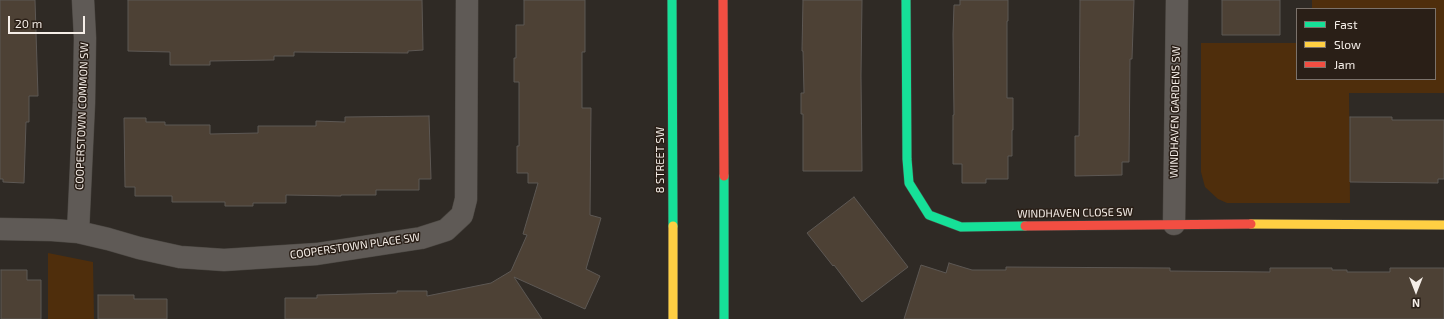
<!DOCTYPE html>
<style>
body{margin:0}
#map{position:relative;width:1444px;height:319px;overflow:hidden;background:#2f2a25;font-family:"Exo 2",sans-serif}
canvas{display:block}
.legend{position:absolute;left:1296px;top:8px;width:140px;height:72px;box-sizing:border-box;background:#2a1f17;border:1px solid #7b726b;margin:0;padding:5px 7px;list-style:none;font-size:12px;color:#f5eee8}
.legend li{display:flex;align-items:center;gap:8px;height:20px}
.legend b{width:20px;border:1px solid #7b726b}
.north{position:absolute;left:1396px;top:271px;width:40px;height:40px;-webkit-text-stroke:3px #2a1f17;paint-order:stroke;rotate:180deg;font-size:11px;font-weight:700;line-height:16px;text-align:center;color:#f5eee8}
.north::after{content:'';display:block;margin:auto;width:14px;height:18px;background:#f5eee8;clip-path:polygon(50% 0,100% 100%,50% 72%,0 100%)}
.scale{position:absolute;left:8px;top:16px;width:77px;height:18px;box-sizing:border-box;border:2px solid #f5eee8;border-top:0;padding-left:5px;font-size:12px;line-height:14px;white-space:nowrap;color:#f5eee8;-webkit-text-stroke:3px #2a1f17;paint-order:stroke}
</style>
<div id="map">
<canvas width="1444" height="319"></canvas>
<ul class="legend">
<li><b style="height:5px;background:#16e098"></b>Fast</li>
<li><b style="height:5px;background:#ffcf43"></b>Slow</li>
<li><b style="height:5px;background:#f24e42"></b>Jam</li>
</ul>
<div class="north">N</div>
<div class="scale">20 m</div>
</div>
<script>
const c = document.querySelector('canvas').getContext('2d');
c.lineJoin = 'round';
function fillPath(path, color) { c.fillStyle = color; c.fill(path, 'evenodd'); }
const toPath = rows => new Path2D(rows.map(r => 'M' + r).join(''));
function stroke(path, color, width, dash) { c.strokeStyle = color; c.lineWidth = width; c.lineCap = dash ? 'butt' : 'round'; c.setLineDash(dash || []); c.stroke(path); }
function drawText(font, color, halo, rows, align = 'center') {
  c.font = font + ' "Exo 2",sans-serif'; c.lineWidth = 3; c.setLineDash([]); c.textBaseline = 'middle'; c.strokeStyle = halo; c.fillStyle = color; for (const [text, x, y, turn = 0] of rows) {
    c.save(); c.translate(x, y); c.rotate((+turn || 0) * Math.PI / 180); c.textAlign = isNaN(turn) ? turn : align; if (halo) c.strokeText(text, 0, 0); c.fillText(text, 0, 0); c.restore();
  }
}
const green = toPath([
 [1312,0,1444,0,1444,93,1349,93,1350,203,1227,203,1218,199,1205,187,1201,172,1201,43,1297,43,1297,79,1435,79,1435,9,1312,9],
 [48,253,93,262,94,319,48,319]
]);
const building = toPath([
 [0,0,35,0,38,96,29,96,29,122,26,122,24,183,3,182,3,179,0,179,0,0],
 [128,0,422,0,423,50,408,51,408,53,294,52,294,56,274,56,274,60,210,61,210,65,170,65,170,52,128,51,128,0],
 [524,0,585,0,585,52,582,52,582,108,591,108,590,215,601,218,586,269,600,276,585,309,514,277,542,319,285,319,285,298,317,298,317,295,397,293,397,291,427,291,427,296,491,283,511,271,527,235,523,234,538,183,528,183,528,173,517,173,517,146,519,146,519,82,514,82,514,58,516,58,516,25,524,25,524,0],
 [803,0,862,0,861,76,862,171,803,171,803,114,801,114,801,93,804,93,803,51,802,51,803,0],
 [960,0,1008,0,1008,21,1007,21,1007,98,1013,98,1013,130,1012,130,1012,156,1008,156,1008,179,986,179,986,183,962,183,962,164,953,164,953,115,954,115,953,34,954,5,960,5,960,0],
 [1080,0,1134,0,1132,59,1130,59,1129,162,1122,162,1122,175,1075,176,1075,136,1079,136,1080,0],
 [1222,0,1280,0,1280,35,1222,35,1222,0],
 [429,116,431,179,419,179,419,190,376,190,376,195,341,195,341,196,286,195,286,203,253,203,253,206,225,206,225,202,172,202,172,196,135,196,135,187,125,187,124,118,146,118,146,122,165,122,165,125,210,125,210,134,258,133,258,126,316,126,316,121,345,122,345,117,429,116],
 [1350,117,1392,117,1392,120,1444,120,1444,179,1438,179,1438,183,1350,182,1350,117],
 [854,197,908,267,862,302,834,265,833,266,807,233,854,197],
 [949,263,972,270,1006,270,1006,267,1170,268,1170,271,1270,272,1270,268,1332,268,1332,270,1347,270,1347,272,1390,272,1390,268,1444,268,1444,319,904,319,921,265,946,273,949,263],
 [1,270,27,270,27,280,41,280,41,319,1,319,1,270],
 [98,295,134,295,134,299,167,299,167,319,98,319,98,295]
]);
const street = toPath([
 [1174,224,1177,0],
 [0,229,52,230,78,232,108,239,139,248,180,257,224,260,317,254,421,238,446,230,462,215,466,199,467,0],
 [78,232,84,103,85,38,83,0]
]);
const fast = toPath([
 [672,0,673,226],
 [906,0,907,159,909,183,929,215,961,227,1025,226],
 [724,176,724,319]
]);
const slow = toPath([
 [1251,224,1444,225],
 [673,226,673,319]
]);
const jam = toPath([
 [723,0,724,176],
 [1025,226,1251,224]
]);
const streetNames = [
 ["WINDHAVEN GARDENS SW",1175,112,-89],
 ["COOPERSTOWN COMMON SW",82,116,-88],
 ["8 STREET SW",660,160,-90],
 ["WINDHAVEN CLOSE SW",1075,213,-1],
 ["COOPERSTOWN PLACE SW",355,246,-8]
];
fillPath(green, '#4f2e0c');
fillPath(building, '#4d4135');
stroke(building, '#5d5854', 1);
stroke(street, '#4b4742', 23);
stroke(fast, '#4b4742', 10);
stroke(slow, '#4b4742', 10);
stroke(jam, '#4b4742', 10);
stroke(street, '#5f5a56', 22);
stroke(fast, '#16e098', 9);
stroke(slow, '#ffcf43', 9);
stroke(jam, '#f24e42', 9);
drawText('11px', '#f5eee8', '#2a1f17', streetNames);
</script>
